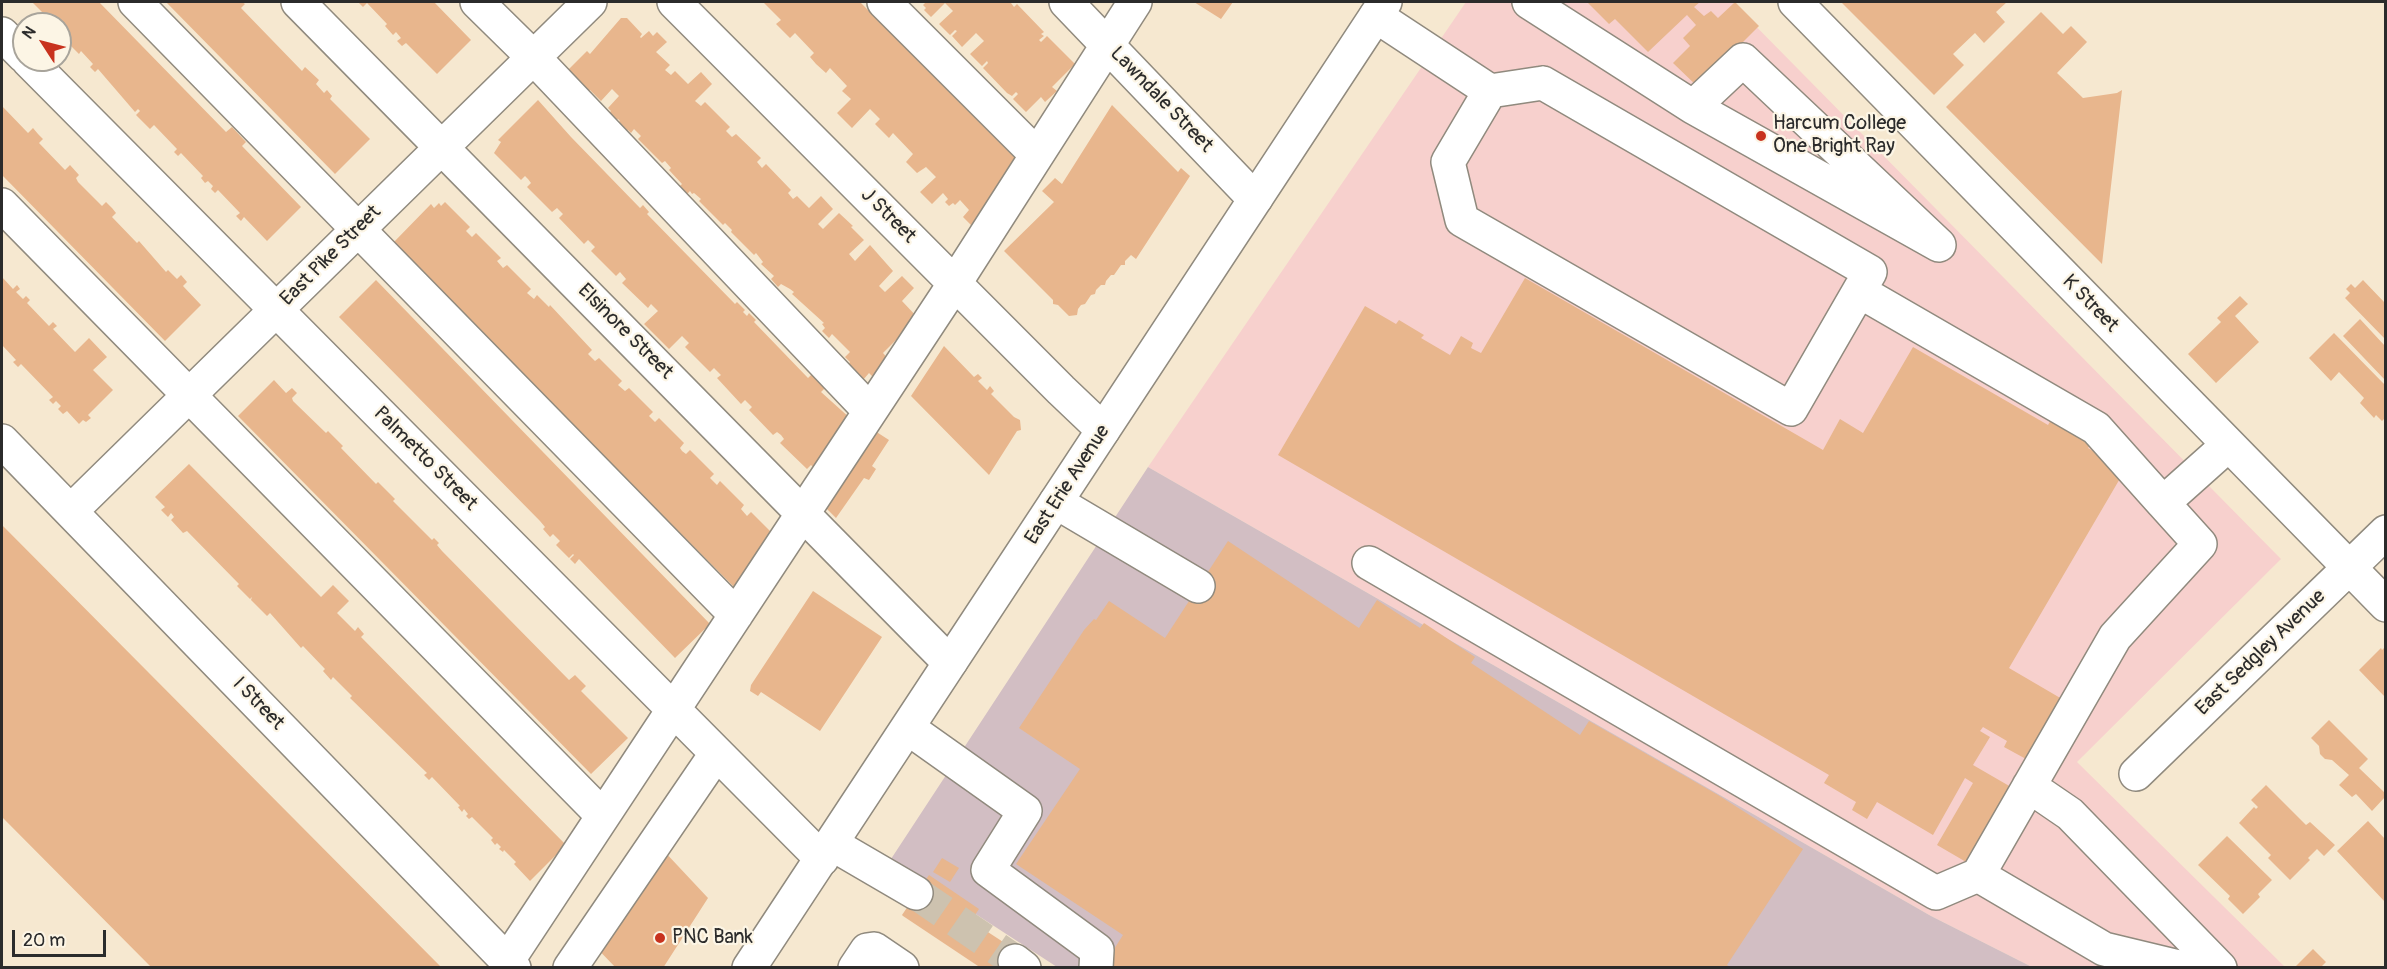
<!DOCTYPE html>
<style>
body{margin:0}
#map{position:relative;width:2387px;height:969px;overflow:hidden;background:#f6e8d0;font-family:Pangolin,sans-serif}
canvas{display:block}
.frame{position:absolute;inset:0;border:3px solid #2b2b2b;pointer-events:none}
.north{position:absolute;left:12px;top:12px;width:60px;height:60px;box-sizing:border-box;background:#fcf5e5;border:2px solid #a8a49b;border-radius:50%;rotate:306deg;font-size:16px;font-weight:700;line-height:24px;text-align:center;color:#2b2b2b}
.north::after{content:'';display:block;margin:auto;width:21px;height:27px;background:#c8321e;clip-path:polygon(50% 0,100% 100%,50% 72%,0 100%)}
.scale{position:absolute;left:12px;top:930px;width:94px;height:27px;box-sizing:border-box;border:3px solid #2b2b2b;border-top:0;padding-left:8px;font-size:18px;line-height:21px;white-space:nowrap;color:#2b2b2b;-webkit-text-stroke:4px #fcf5e5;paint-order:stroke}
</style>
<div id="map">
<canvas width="2387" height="969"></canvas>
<div class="frame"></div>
<div class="north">N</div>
<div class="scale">20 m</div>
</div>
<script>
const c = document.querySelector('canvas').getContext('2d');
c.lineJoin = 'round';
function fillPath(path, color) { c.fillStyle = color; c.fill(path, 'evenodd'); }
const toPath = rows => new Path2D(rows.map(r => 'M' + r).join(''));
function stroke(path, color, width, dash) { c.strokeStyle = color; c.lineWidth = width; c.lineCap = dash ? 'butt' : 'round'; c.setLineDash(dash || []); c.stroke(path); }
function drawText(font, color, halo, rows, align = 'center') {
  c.font = font + ' Pangolin,sans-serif'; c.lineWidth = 4.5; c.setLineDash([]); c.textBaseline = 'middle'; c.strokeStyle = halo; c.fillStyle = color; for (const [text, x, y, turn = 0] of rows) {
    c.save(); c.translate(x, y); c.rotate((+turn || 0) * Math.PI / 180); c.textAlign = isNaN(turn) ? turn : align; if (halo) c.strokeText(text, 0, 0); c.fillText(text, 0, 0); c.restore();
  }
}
const built = toPath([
 [1466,2,1732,2,2281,559,2077,762,2285,967,2032,967,1931,916,1148,467]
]);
const industrial = toPath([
 [1148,467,1931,916,2032,967,1057,967,891,859]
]);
const building = toPath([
 [32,2,99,2,226,132,232,127,246,142,242,146,301,207,267,241,244,217,241,221,236,216,240,213,218,190,215,193,211,189,213,186,208,181,205,183,201,178,203,176,181,153,178,156,174,152,177,149,154,125,150,129,136,115,140,111,138,109,135,112,98,69,95,72,90,67,93,64,81,51,79,54,70,45,72,43,60,30,60,24,54,24],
 [166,2,234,2,236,3,242,2,245,4,241,8,302,71,305,67,319,80,316,84,324,93,327,90,332,96,330,99,370,139,335,174],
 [358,2,434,2,471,40,437,74,406,43,402,46,397,41,401,38,396,32,393,35,385,26,387,24,367,3,363,7],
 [763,2,860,2,1021,164,976,230,963,217,969,210,960,200,955,205,953,203,949,206,945,202,948,199,943,193,932,204,920,192,936,177,926,167,917,173,906,162,913,154,893,133,889,138,875,124,880,119,870,109,852,128,837,113,851,99,842,91,847,86,830,68,826,73,816,64,810,57,814,53,795,33,790,38,776,24,781,20],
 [926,2,1012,2,1011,3,1014,7,1017,4,1044,32,1041,34,1044,36,1039,40,1041,42,1047,36,1075,64,1052,87,1057,91,1045,102,1041,97,1026,112,1013,99,1018,94,1016,92,1012,96,1007,93,983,68,988,63,987,61,982,66,970,54,984,41,976,33,962,47,952,36,957,31,955,30,950,35,939,24,953,11,945,3,931,17,924,10,926,8,923,5],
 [1194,2,1233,2,1221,19],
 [1587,2,1700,2,1694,7,1704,16,1711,11,1718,18,1735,2,1759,26,1698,87,1673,63,1690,46,1683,38,1696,25,1687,15,1648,52,1615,19,1609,24],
 [1841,2,2007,2,1996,12,2005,22,1984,43,1975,33,1953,54,1964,65,1934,95],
 [2041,12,2063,34,2071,26,2087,42,2057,73,2083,98,2117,93,2122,90,2102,264,1946,107],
 [621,18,627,18,642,34,640,37,641,38,649,31,653,36,657,32,667,42,656,52,670,65,665,70,671,75,675,71,688,84,701,72,712,84,695,101,701,106,705,102,730,127,726,131,732,137,736,134,761,158,757,162,762,168,766,164,791,190,788,193,793,199,797,196,809,208,821,196,833,209,818,224,823,229,839,213,853,226,851,227,864,240,849,254,855,261,870,245,893,271,879,286,885,292,902,276,914,288,902,301,918,318,883,353,891,362,874,378,869,373,863,380,848,365,850,362,845,357,850,352,832,334,829,338,822,331,825,328,822,324,824,323,792,294,794,292,790,289,781,284,778,287,771,279,774,276,761,264,763,262,756,253,754,255,731,232,732,230,725,223,723,225,699,201,701,199,694,193,692,194,690,191,687,194,680,186,682,184,669,170,671,168,665,161,662,163,638,139,641,136,634,129,631,133,628,130,624,133,616,124,620,121,618,119,615,122,608,114,611,111,608,108,619,96,612,89,601,101,590,90,581,98,567,71,587,51,590,54],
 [538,100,571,137,640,208,643,205,649,212,647,214,735,304,737,302,745,310,743,312,747,316,749,313,756,320,754,322,808,378,814,372,827,386,821,392,851,419,815,469,811,465,807,469,780,443,784,439,781,435,777,432,773,435,749,410,752,407,745,400,741,404,717,378,721,375,714,368,710,372,685,347,689,343,682,336,669,349,644,324,658,311,651,304,648,308,622,283,626,279,620,272,616,276,591,251,595,247,588,240,584,244,559,218,563,214,557,208,552,212,527,187,531,183,528,179,525,176,521,180,494,153,501,142,498,140],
 [1112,105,1178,172,1181,168,1190,176,1136,259,1131,255,1125,261,1125,265,1121,265,1114,275,1111,275,1106,281,1105,285,1101,285,1096,290,1095,294,1091,295,1085,304,1081,305,1078,309,1077,315,1069,316,1058,305,1053,304,1053,300,1004,251,1054,202,1042,191,1055,178,1062,184],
 [2,106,28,133,33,128,38,134,43,139,39,143,65,170,70,165,79,175,76,178,78,182,102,206,106,202,112,208,116,213,112,217,137,243,139,241,166,272,168,270,177,279,181,275,187,282,183,286,201,305,165,341,2,175],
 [445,202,470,227,466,231,472,237,476,233,501,258,497,261,503,268,507,265,531,289,527,293,534,299,537,295,549,307,550,305,592,350,588,354,595,361,599,358,622,381,618,385,625,391,629,388,653,412,649,416,655,422,659,418,684,443,680,448,682,451,686,454,690,450,714,474,710,478,717,485,720,481,744,505,741,509,747,516,751,512,777,538,735,588,471,323,473,322,470,320,468,323,393,243,431,204,434,208,439,203,441,206],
 [2,277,13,289,17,285,20,289,16,292,23,299,26,296,30,300,27,303,49,326,53,322,57,326,53,329,75,352,89,338,107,357,93,370,113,390,88,415,91,418,86,422,83,420,79,424,67,411,63,414,58,409,61,406,56,401,53,404,49,400,53,397,21,364,18,367,13,362,16,360,2,345],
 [1525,278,1823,450,1840,419,1863,433,1913,347,2048,425,2052,418,2093,442,2088,448,2125,470,2009,668,2062,699,2026,759,2004,747,2007,741,1983,727,1980,731,1990,737,1973,765,2011,787,1973,866,1937,845,1973,783,1965,778,1933,835,1877,802,1867,819,1852,810,1856,802,1824,783,1829,775,1278,455,1365,306,1396,324,1399,320,1424,335,1421,338,1450,355,1461,336,1473,343,1471,348,1481,353],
 [376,280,710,624,675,658,579,559,575,564,570,559,574,555,573,554,569,558,556,545,560,541,553,534,550,537,543,529,545,527,540,521,339,317],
 [2363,280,2385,303,2385,339,2345,298,2350,293,2346,289,2351,284,2355,288],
 [2240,296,2248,304,2235,316,2259,342,2216,383,2188,354,2221,322,2217,318],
 [2360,319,2385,346,2385,380,2343,336],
 [2334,333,2385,385,2385,418,2382,421,2376,415,2374,418,2360,403,2364,398,2339,372,2331,381,2309,358],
 [944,346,974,377,978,374,982,378,978,381,987,390,990,386,994,391,991,394,1014,417,1020,420,1021,430,1017,431,989,475,911,396],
 [274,380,286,393,292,388,297,393,292,398,293,401,326,433,328,431,343,446,341,448,376,484,378,482,395,499,393,501,432,540,434,538,439,543,437,545,442,551,569,680,575,675,586,686,581,691,628,738,591,774,238,416],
 [875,431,889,440,872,466,876,469,869,480,864,478,836,518,823,505],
 [189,464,321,597,333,585,349,601,337,613,355,631,358,627,364,634,361,637,566,845,530,881,514,864,516,862,504,850,503,852,499,849,501,847,497,843,495,845,491,840,493,838,472,817,469,819,466,816,468,814,464,809,462,812,458,807,460,806,432,777,429,780,424,775,427,773,350,698,352,696,333,677,331,680,323,671,325,669,303,646,301,648,270,613,267,616,251,600,252,597,250,599,237,586,239,584,187,531,183,533,171,520,174,517,171,513,168,517,161,510,165,507,155,497],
 [2,525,442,968,152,968,2,817],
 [1228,541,1359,628,1377,600,1420,628,1424,623,1475,657,1471,663,1580,735,1589,721,1718,795,1803,849,1727,965,1732,968,1102,968,1123,935,1016,864,1080,769,1019,728,1084,630,1094,619,1096,620,1109,601,1165,638],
 [813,591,882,637,820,731,761,692,758,696,750,691,751,685],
 [2385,647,2385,697,2359,670,2381,648,2382,650],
 [2329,720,2368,759,2359,768,2385,793,2385,797,2372,811,2356,794,2352,797,2339,785,2349,775,2332,760,2325,759,2320,754,2319,746,2311,738],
 [2266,785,2306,825,2310,822,2335,845,2324,856,2317,849,2308,858,2310,860,2290,880,2268,858,2271,855,2239,823,2254,807,2256,809,2258,807,2251,800],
 [2368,821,2385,839,2385,902,2337,851],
 [2227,836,2272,880,2258,894,2260,897,2243,914,2228,899,2230,896,2198,865],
 [663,850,708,898,663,968,616,968,589,940],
 [942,858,959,868,950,882,933,872],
 [929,875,979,909,971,921,1020,953,1010,968,981,968,903,916,902,915],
 [2313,949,2326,962,2320,968,2294,968]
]);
const minorTunnel = toPath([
 [916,893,1015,961]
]);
const minor = toPath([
 [135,2,736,615],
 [298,2,944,657,951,661],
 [477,2,534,58,870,411],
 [674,2,1061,390,1103,430],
 [884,2,1037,155],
 [1066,2,1249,193,1256,198],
 [1529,2,1693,107],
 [1795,2,2386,605],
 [1376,16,1490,91],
 [2,34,24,56],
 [28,60,822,859],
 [1743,60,1939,245,1693,107,1743,60],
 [1543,83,1870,272,1791,409,1462,220,1448,162,1490,91,1543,83],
 [2,205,603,816],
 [1859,291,2096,428,2163,503,2228,445],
 [2,441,514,968],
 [1056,502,1198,586],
 [2163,503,2200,544,2115,637,1978,875,2104,949,2183,968],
 [71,511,590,2],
 [1369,563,1936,893,1978,875],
 [908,728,1025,811,988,870,1097,950,1096,968],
 [2136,774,2386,532],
 [2029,786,2070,814,2220,968],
 [832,844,916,893],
 [508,960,955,283,1135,2],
 [1015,961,1024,968],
 [570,968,716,754],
 [855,968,867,950,874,949,902,968]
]);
const major = toPath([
 [749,968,1385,2]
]);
const markers = [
 [1761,136,6,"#c8321e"],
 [660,938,6,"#c8321e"]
];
const streetNames = [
 ["Lawndale Street",1161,100,46],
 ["J Street",888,216,45],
 ["East Pike Street",331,256,-45],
 ["K Street",2090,304,46],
 ["Elsinore Street",625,332,45],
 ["Palmetto Street",425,459,45],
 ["East Erie Avenue",1068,485,-57],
 ["East Sedgley Avenue",2261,653,-44],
 ["I Street",258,704,46]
];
const poiNames = [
 ["Harcum College",1773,124],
 ["One Bright Ray",1773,147],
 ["PNC Bank",672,938]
];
fillPath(built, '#f7d0cd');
fillPath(industrial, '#d2bec3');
fillPath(building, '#e8b68d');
stroke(minorTunnel, '#cdc2af', 33, [33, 16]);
stroke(minor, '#908a7e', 36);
stroke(major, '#908a7e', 36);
stroke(minor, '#fff', 33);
stroke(major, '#fff', 33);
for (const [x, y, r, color] of markers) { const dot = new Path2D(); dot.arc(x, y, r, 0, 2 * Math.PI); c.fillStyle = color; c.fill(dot); stroke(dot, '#fcf5e5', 2); }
drawText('20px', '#2b2b2b', '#fcf5e5', streetNames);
drawText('20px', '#2b2b2b', '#fcf5e5', poiNames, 'left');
</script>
